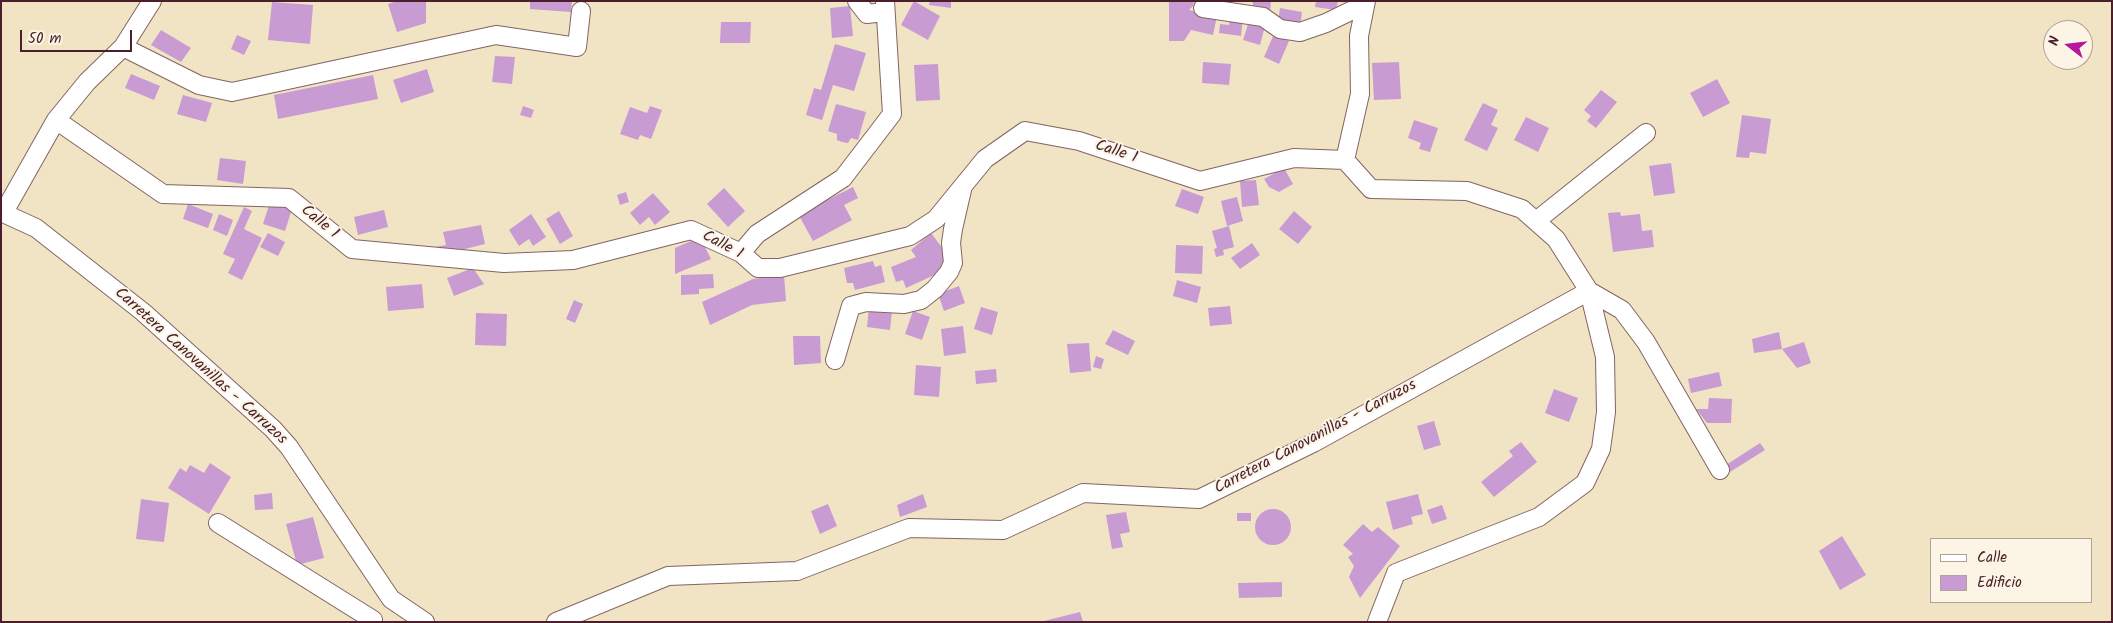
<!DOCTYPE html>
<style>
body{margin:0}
#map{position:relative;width:2113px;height:623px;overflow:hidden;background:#f0e4c5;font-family:Kalam,sans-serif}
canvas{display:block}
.frame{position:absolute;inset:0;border:2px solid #4a1f2b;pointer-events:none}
.legend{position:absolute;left:1930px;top:538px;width:162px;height:65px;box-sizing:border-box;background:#fcf5e5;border:1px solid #b59f9b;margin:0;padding:6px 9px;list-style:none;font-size:15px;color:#4a1f2b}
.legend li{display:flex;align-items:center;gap:10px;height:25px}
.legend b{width:25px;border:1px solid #b59f9b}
.north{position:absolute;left:2043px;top:20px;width:50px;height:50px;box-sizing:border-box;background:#fcf5e5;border:1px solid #b59f9b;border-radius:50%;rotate:286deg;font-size:14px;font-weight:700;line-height:20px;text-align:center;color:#4a1f2b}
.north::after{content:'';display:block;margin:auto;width:18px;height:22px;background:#b5179e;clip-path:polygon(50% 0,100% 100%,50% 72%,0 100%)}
.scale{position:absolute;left:20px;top:30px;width:112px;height:22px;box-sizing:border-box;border:2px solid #4a1f2b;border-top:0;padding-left:6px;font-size:15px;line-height:18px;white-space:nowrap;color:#4a1f2b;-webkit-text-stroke:4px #fcf5e5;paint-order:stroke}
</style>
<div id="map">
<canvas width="2113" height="623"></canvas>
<div class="frame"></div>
<ul class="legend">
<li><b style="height:6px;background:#fff"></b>Calle</li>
<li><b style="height:14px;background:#c99bd3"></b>Edificio</li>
</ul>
<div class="north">N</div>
<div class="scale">50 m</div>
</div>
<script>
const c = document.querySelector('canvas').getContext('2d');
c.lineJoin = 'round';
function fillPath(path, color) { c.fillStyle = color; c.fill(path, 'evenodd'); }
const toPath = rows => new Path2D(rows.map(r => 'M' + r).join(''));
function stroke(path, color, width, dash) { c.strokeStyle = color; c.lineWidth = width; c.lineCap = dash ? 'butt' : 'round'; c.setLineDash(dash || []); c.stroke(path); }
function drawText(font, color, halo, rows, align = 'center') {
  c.font = font + ' Kalam,sans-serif'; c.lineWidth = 4; c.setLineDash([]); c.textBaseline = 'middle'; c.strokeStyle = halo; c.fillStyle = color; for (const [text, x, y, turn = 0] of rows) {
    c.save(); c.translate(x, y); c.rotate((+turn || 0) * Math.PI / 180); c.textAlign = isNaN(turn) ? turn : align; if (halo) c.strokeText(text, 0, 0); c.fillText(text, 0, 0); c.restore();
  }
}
const building = toPath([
 [397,1,426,1,426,23,397,32,388,4],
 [530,1,572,1,571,12,530,9],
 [914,1,940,16,928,40,901,25],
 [930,1,951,1,951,8,929,5],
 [1169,1,1194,1,1193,6,1189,10,1217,16,1213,35,1191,30,1184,41,1169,41],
 [1253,1,1271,1,1270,13,1252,11],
 [1316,1,1338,1,1336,10,1315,7],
 [272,2,313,5,310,44,268,40],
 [850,6,853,36,832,38,830,8],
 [1280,8,1302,12,1300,27,1278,23],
 [1230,16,1243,18,1241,36,1219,33,1220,24,1229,25],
 [1249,21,1265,26,1260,45,1243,40],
 [721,22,751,22,750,43,720,43],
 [161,30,191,48,181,62,151,45],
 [1274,34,1289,41,1279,64,1264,57],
 [237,35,251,41,244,55,231,49],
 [835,44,866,53,854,91,833,85,822,120,806,115,814,88,821,90],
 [495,56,515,57,512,84,492,82],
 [1203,62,1231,64,1229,85,1202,83],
 [1399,62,1401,99,1374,100,1372,63],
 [938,64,940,100,916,101,914,65],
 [427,69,434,92,401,103,393,80],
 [131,74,160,86,154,100,125,88],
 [373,75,378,99,278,119,274,95],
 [1717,79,1730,103,1703,117,1690,93],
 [1601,90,1617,102,1596,128,1587,121,1591,116,1584,110],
 [183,95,212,103,206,122,177,114],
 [1483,103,1498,110,1491,125,1498,128,1487,151,1464,140],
 [836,104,866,112,858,140,851,138,848,143,842,142,837,140,837,134,828,131],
 [523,106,534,110,531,118,520,115],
 [650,106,662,110,651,139,640,135,638,140,620,134,630,107,647,113],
 [1742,115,1771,119,1766,154,1750,152,1749,158,1736,157],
 [1526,117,1549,128,1538,152,1514,140],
 [1414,120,1438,128,1430,152,1419,149,1421,143,1408,138],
 [220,158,246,161,243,184,217,180],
 [1671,163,1675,193,1654,196,1649,166],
 [1284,168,1293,184,1279,192,1269,187,1264,179],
 [1256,180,1259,205,1242,207,1240,181],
 [853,187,858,198,844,205,852,220,813,241,797,212,807,210],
 [724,188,745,211,728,227,707,204],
 [1182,189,1204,197,1198,214,1175,206],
 [626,192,629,202,620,205,617,195],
 [653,193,670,212,655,225,649,217,640,225,630,213],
 [1237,197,1243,221,1227,226,1221,201],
 [270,202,292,209,285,231,263,224],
 [188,204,213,214,208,228,183,219],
 [244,207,252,211,244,229,262,238,242,280,228,273,235,259,223,254],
 [384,210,388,227,358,235,354,217],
 [559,211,573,236,560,244,546,219],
 [1294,211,1312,227,1298,244,1279,229],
 [1620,212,1621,216,1640,214,1642,231,1652,230,1654,247,1613,252,1608,213],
 [219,214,233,220,227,236,213,230],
 [531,214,546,237,533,246,529,239,519,246,509,230],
 [481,225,485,244,437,256,435,247,446,245,443,232],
 [1229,226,1234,247,1223,250,1224,255,1216,257,1214,249,1217,248,1212,231],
 [268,233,285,242,278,256,260,247],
 [931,233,947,254,943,271,906,288,903,280,896,282,891,267,916,257,911,250],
 [700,237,711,259,675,274,675,248],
 [1252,243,1260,255,1240,269,1231,258],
 [1176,245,1203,246,1202,274,1175,273],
 [873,261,875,267,881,265,885,282,855,290,853,283,847,283,844,268],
 [473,268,484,284,454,296,447,278],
 [713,274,714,288,699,289,699,294,681,295,681,275],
 [784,275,786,301,752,305,710,325,702,302,753,279],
 [1177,280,1201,287,1197,303,1173,296],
 [422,284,424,308,388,311,386,287],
 [959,286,965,303,944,311,938,294],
 [574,300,583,304,575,323,566,319],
 [1230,306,1232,324,1210,326,1208,308],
 [981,307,998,312,992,335,974,329],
 [869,308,892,311,890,330,867,327],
 [913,311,930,317,922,340,905,334],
 [476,313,507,314,506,346,475,345],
 [963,326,966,353,944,356,941,329],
 [1113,330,1135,341,1128,355,1105,344],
 [1779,332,1782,349,1754,353,1752,339],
 [793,336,820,336,821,363,794,365],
 [1804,342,1811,363,1797,368,1782,349],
 [1089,343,1091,371,1070,373,1067,344],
 [1096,356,1104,359,1101,369,1093,367],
 [916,365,941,367,939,397,914,395],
 [996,369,997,382,976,384,975,371],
 [1719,372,1722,386,1691,393,1688,379],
 [1554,389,1578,398,1569,422,1545,413],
 [1709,398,1732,399,1731,423,1707,423,1696,409,1708,409],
 [1434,421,1441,445,1424,450,1417,426],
 [1521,442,1537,462,1494,497,1481,482,1513,456,1509,451],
 [1760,443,1765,450,1730,472,1726,465],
 [210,463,231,477,209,514,168,488,180,468,186,472,190,465,204,473],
 [272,493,273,509,255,510,254,495],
 [923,494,927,507,900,517,897,505],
 [1418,494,1423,514,1411,517,1413,524,1393,530,1386,502],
 [141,499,169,503,164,542,136,539],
 [828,504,837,526,820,534,811,511],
 [1442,505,1447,519,1432,524,1427,510],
 '1255 527a18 18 0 1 1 36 0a18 18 0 1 1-36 0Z',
 [1126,512,1130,532,1120,534,1123,547,1112,549,1106,515],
 [1237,513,1251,513,1251,521,1237,521],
 [313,517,324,558,297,565,286,524],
 [1363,524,1372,532,1378,527,1400,546,1360,598,1349,577,1354,566,1348,557,1353,554,1343,545],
 [1842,536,1866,575,1840,590,1819,551],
 [1282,582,1282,597,1239,598,1238,583],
 [1080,612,1083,622,1044,622,1044,621]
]);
const minor = toPath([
 [857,1,867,14,884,12],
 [1203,8,1263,17,1280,29,1300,32,1326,23,1363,5],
 [123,47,199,85,232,92,496,35,577,47,581,11],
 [56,120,163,194,289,198,352,249,504,263,573,260,691,230,741,253,758,268,780,268,910,236,936,219,985,159,1025,131,1079,141,1200,181,1294,158,1345,160],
 [1345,160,1371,189,1467,191,1522,209,1556,239,1589,291,1605,357,1606,412,1601,449,1585,483,1539,517,1396,573,1377,622],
 [1345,160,1360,94,1359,36,1366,1],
 [1,212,36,228,143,312,273,429,289,447,391,599,425,622],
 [4,212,56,120,87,82,123,47,152,1],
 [1536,221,1646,133],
 [741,253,757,234,843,178,892,114,885,1],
 [1589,291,1622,310,1646,342,1720,470],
 [835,360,851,306,866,302,904,304,921,300,935,289,949,272,953,263,951,243,953,229,962,190],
 [218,523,373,620],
 [556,622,668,576,797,571,909,528,1003,530,1083,493,1199,499,1313,443,1589,291]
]);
const streetNames = [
 ["Calle 1",1116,153,18],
 ["Calle 1",319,223,39],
 ["Calle 1",722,246,28],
 ["Carretera Canovanillas - Carruzos",200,367,42],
 ["Carretera Canovanillas - Carruzos",1316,438,-28]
];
fillPath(building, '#c99bd3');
stroke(minor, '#846461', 20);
stroke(minor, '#fff', 18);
drawText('16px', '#4a1f2b', '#fcf5e5', streetNames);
</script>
